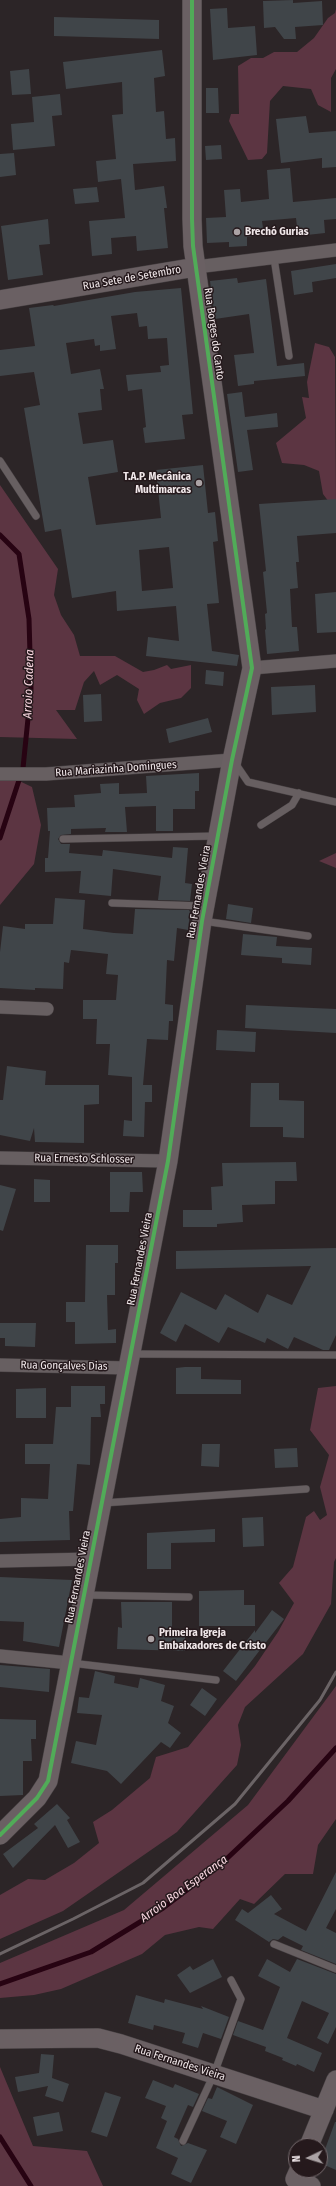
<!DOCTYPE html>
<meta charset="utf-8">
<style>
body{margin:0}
#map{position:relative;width:336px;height:2186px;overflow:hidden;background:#2c2527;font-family:"Fira Sans Condensed",sans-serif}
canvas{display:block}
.north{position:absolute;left:288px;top:2138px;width:40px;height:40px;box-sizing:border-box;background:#25191c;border:1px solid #766b6e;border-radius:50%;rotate:266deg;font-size:11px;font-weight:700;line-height:16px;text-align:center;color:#f0e7e9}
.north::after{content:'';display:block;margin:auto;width:14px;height:18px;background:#aba3a5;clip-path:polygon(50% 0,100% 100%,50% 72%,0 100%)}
</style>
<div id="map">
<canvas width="336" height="2186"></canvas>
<div class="north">N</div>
</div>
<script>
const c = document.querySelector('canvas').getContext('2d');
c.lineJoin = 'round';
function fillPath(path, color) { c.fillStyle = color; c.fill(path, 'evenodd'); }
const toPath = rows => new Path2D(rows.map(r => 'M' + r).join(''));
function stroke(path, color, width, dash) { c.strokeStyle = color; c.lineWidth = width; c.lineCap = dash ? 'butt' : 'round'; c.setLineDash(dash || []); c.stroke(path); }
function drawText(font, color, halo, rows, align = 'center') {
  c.font = font + ' "Fira Sans Condensed",sans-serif'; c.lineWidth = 3; c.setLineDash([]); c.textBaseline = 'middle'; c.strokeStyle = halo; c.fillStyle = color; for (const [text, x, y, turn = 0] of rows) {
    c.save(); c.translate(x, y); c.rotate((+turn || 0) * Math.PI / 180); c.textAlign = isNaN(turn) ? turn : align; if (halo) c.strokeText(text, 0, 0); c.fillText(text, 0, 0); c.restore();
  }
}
const green = toPath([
 [336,9,336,69,331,78,331,112,318,105,311,89,283,86,270,101,267,153,262,159,248,160,229,121,231,114,239,114,238,66,251,58,263,58,274,52,297,52,314,38,328,18,335,13],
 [315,343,329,347,335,357,336,504,332,506,323,494,319,471,304,465,282,463,276,443,306,418,302,397,309,398,307,382],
 [0,485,58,569,54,595,61,615,74,635,80,656,115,656,143,672,154,670,167,665,171,669,191,665,191,688,181,698,160,703,144,714,137,700,139,689,117,675,100,685,94,671,84,682,75,710,56,710,77,739,0,737],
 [13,778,32,787,41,825,34,864,0,905,0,781],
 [336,853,336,868,319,861],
 [336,1386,336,1558,334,1562,331,1604,303,1654,245,1707,238,1725,241,1745,237,1765,177,1832,63,1911,0,1939,0,1895,28,1879,45,1880,74,1863,99,1843,93,1822,112,1810,150,1778,156,1757,188,1747,255,1666,278,1632,294,1603,279,1583,293,1567,306,1517,314,1511,320,1520,327,1515,320,1487,329,1455,310,1430,318,1388],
 [336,1686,336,1819,318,1845,313,1874,285,1874,254,1904,240,1899,213,1929,199,1927,165,1935,142,1954,61,1989,34,1995,0,1998,0,1963,124,1910,248,1805],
 [0,2067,33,2146,87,2151,103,2186,0,2186]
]);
const stream = toPath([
 [0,535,19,554,29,619,31,689,23,768,0,838],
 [0,1984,91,1952,163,1908,220,1865,288,1801,336,1748],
 [0,2137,31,2186]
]);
const building = toPath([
 [293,0,293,3,322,1,323,25,295,27,296,39,284,39,275,27,264,28,263,1],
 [227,8,228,28,255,26,257,55,213,60,210,9],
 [54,17,159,20,159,39,54,36],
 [162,50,165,76,154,78,156,112,164,111,166,139,175,138,176,161,133,164,135,190,164,186,167,208,164,208,168,248,137,251,136,236,111,238,112,254,92,256,89,221,125,218,121,179,98,182,96,161,116,159,112,115,123,114,122,82,66,89,63,62],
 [29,69,31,94,12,95,10,71],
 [206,88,218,88,219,113,206,113],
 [60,94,62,115,52,116,55,146,13,150,11,124,34,122,32,97],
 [306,116,309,133,336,131,336,167,322,168,322,158,281,163,276,119],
 [221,145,222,159,206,160,205,146],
 [14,153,16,175,0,177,0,154],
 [290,168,293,202,336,198,336,219,324,220,325,233,298,236,296,218,262,221,264,235,247,237,247,246,229,247,229,242,207,243,206,218,226,217,224,190,240,189,241,202,269,199,267,170],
 [97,187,99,202,75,204,73,189],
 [48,219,50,244,39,245,43,275,8,280,1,226],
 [336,264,336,278,312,282,313,292,294,295,291,271],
 [237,278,238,283,266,279,277,366,304,363,305,376,254,381,254,384,238,386,234,355,254,353,249,314,215,319,210,281],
 [181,288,193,414,182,415,185,439,145,443,143,428,146,427,142,389,128,391,126,375,161,372,160,366,169,365,167,338,148,339,147,326,139,327,137,313,111,316,116,349,100,351,100,345,95,346,94,339,66,343,71,374,100,369,104,389,100,389,102,410,78,413,83,444,113,440,118,472,88,477,96,525,161,518,156,470,203,465,208,513,215,512,218,541,213,542,219,603,207,604,212,651,239,655,237,666,146,656,148,637,179,641,176,606,117,611,116,591,72,598,61,529,45,532,24,408,40,405,34,372,0,376,0,350,35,346,29,308,53,305,54,306,135,292],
 [169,547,173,588,142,591,139,550],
 [242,392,245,417,277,413,278,427,247,430,253,470,238,472,227,394],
 [336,499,336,533,297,536,299,562,296,562,298,588,290,589,292,627,297,627,299,651,267,654,265,630,266,629,265,614,267,613,263,572,266,571,259,504],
 [336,592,336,632,317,633,315,594],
 [206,670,224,672,223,686,205,684],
 [315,685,316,712,272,715,271,687],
 [101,694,102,721,84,722,83,695],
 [208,718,212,732,169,743,166,729],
 [199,773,199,791,195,791,195,809,173,809,173,831,156,831,156,806,125,807,127,832,105,832,106,828,71,829,71,834,61,835,58,839,61,844,70,844,69,853,102,856,103,850,172,858,173,847,188,848,185,883,192,884,190,901,158,900,161,876,113,869,111,896,79,893,81,871,45,872,45,858,48,858,50,831,48,831,47,808,75,807,74,795,101,793,100,784,119,783,119,794,147,793,146,776],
 [55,898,85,900,83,929,114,933,133,934,135,909,189,910,190,912,188,930,177,928,174,961,167,960,165,1004,173,1005,173,1021,169,1021,168,1040,147,1039,143,1085,152,1085,152,1102,145,1102,144,1137,123,1136,124,1120,132,1121,132,1077,108,1075,110,1044,96,1044,97,1019,83,1019,83,1000,116,1000,118,975,106,974,108,954,71,950,69,963,64,962,63,989,35,988,35,990,0,988,0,952,3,926,25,929,25,924,53,924],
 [228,904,253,908,251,923,226,919],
 [243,934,277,937,276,946,312,948,311,965,282,963,282,958,241,955],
 [246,1005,336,1009,336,1033,245,1028],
 [217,1030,256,1032,255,1052,216,1050],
 [7,1066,46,1071,45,1085,99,1085,99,1104,84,1105,84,1143,35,1142,34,1128,30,1141,0,1135,0,1100,3,1100],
 [251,1083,279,1083,279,1100,304,1101,304,1138,283,1137,283,1127,250,1127],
 [296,1162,297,1181,275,1181,275,1204,242,1205,243,1222,217,1224,217,1227,183,1227,183,1210,212,1210,211,1187,223,1186,222,1163],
 [110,1172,142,1172,143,1192,130,1192,129,1212,110,1212],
 [34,1179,50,1180,50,1202,34,1202],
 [0,1185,16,1189,3,1231,0,1230],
 [86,1245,118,1245,118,1263,115,1263,115,1295,107,1295,108,1330,116,1329,116,1343,75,1344,75,1322,66,1322,66,1302,85,1302],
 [336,1248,336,1335,329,1350,323,1350,294,1337,288,1349,267,1338,265,1343,228,1327,219,1343,185,1324,176,1342,160,1333,181,1292,216,1310,225,1294,258,1313,267,1294,292,1305,311,1266,176,1269,176,1251],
 [0,1323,36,1323,35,1347,5,1346,5,1338,0,1338],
 [185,1367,201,1367,201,1379,241,1380,241,1394,176,1394,176,1368],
 [71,1386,105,1386,105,1404,100,1404,101,1417,91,1417,90,1465,77,1464,73,1511,69,1511,70,1540,0,1542,0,1519,21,1517,21,1498,48,1499,50,1464,25,1464,25,1444,53,1444,56,1407,71,1407],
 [46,1388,46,1418,16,1418,16,1389],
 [202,1444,220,1444,219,1467,201,1466],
 [297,1448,298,1467,275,1468,274,1449],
 [263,1517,264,1546,243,1547,242,1518],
 [215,1529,215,1542,171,1543,171,1538,171,1569,147,1569,147,1533],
 [0,1577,72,1580,59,1647,23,1641,24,1622,0,1621],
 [244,1590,244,1605,255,1605,255,1626,199,1626,199,1591],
 [121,1602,172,1602,172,1629,185,1630,185,1651,117,1649,118,1627,122,1628],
 [272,1610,284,1619,236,1681,223,1671,255,1630,255,1633],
 [0,1665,50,1669,49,1692,0,1687],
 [95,1671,115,1676,114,1683,138,1688,140,1678,165,1685,161,1701,174,1706,168,1723,181,1733,170,1748,161,1742,121,1784,107,1771,71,1763,76,1741,96,1745,102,1715,77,1713,79,1697,89,1698],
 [202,1688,217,1699,205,1716,190,1705],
 [0,1719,36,1720,36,1739,31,1739,32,1761,23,1761,23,1795,0,1796],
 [57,1804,70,1818,67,1820,80,1842,68,1848,55,1825,13,1868,3,1854,38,1828,34,1824],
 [336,1872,336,1909,326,1928,336,1933,336,1964,301,1950,303,1946,283,1936,278,1940,273,1939,269,1942,235,1920,242,1909,248,1913,271,1895,282,1909,274,1914,306,1931],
 [213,1959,222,1977,190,1993,177,1975,190,1966,193,1970],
 [267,1959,290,1972,297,1959,336,1974,336,2027,328,2044,317,2038,329,2013,302,2001,287,2038,322,2053,314,2072,297,2064,296,2066,282,2060,283,2058,265,2051,266,2047,233,2035,238,2021,263,2030,280,1987,258,1976],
 [136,1995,164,2003,165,1999,203,2009,201,2006,229,2017,221,2039,203,2033,198,2048,182,2043,185,2033,154,2025,153,2030,128,2023],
 [41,2054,54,2055,52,2078,69,2084,63,2102,45,2096,48,2086,18,2092,15,2077,39,2073],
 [153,2080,173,2088,175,2084,199,2094,193,2107,188,2105,174,2137,178,2139,181,2146,188,2143,207,2150,191,2183,171,2174,178,2158,156,2148,167,2121,161,2118,166,2106,145,2098],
 [217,2087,253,2105,236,2144,220,2137,227,2121,202,2111,208,2098,212,2099],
 [105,2092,121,2097,107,2137,91,2132],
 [59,2112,63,2131,37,2136,33,2117],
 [335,2122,336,2122,336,2170,320,2163]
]);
const lane = toPath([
 [274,258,289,356],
 [0,461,36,516],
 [235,763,248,782,336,802],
 [261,825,292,805,299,793],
 [63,839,217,836],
 [112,903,204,906],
 [203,921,308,936],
 [132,1354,336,1355],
 [103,1503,306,1489],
 [85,1595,189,1597],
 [71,1663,216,1680],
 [274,1944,336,1969],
 [183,2141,214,2074,241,1999,231,1980]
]);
const street = toPath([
 [196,267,336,250],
 [252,668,336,661],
 [0,774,46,774,232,760],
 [0,1007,47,1009],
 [0,1158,168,1161],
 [0,1365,128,1368],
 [0,1561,91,1559],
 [0,1656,70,1663]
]);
const secondary = toPath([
 [0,300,196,267],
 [0,1835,37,1798,48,1781,168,1161,202,921,232,760,252,668,193,246,192,219,192,0],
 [0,2039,98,2038,121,2044,324,2110],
 [309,2146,336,2080],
 [299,2170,295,2179,311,2186]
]);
const rail = toPath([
 [0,1954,73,1919,143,1883,235,1804,320,1700,336,1672]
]);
const cycleway = toPath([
 [0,1835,37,1798,48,1781,168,1161,202,921,232,760,252,668,193,246,192,219,192,0]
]);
const markers = [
 [237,232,4,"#aba3a5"],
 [199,483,4,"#aba3a5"],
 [151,1639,4,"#aba3a5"]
];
const poiNames = [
 ["Brechó Gurias",245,232],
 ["T.A.P. Mecânica",191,477,"right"],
 ["Multimarcas",191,490,"right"],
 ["Primeira Igreja",159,1633],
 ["Embaixadores de Cristo",159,1646]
];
const streetNames = [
 ["Rua Sete de Setembro",132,278,-10],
 ["Rua Borges do Canto",214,334,82],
 ["Rua Mariazinha Domingues",116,769,-4],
 ["Rua Fernandes Vieira",199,892,-80],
 ["Rua Ernesto Schlosser",84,1159,1],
 ["Rua Fernandes Vieira",140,1259,-79],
 ["Rua Gonçalves Dias",64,1366,1],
 ["Rua Fernandes Vieira",78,1577,-79],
 ["Rua Fernandes Vieira",180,2063,18]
];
const waterNames = [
 ["Arroio Cadena",29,684,-88],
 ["Arroio Boa Esperança",184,1889,-36]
];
fillPath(green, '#5c3542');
stroke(stream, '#270312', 5);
fillPath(building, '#404549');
stroke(lane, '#474143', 8);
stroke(street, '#474143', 14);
stroke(secondary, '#474143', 20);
stroke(lane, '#675f61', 7);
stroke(street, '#675f61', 13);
stroke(secondary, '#6a6063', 19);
stroke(rail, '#6b6466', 3);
stroke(cycleway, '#51ab58', 4);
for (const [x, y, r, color] of markers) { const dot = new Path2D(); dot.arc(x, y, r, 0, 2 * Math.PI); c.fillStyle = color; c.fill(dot); stroke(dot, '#25191c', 1.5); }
drawText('bold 11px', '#f0e7e9', '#25191c', poiNames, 'left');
drawText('11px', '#f0e7e9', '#25191c', streetNames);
drawText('italic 12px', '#fbd8e2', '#25191c', waterNames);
</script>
